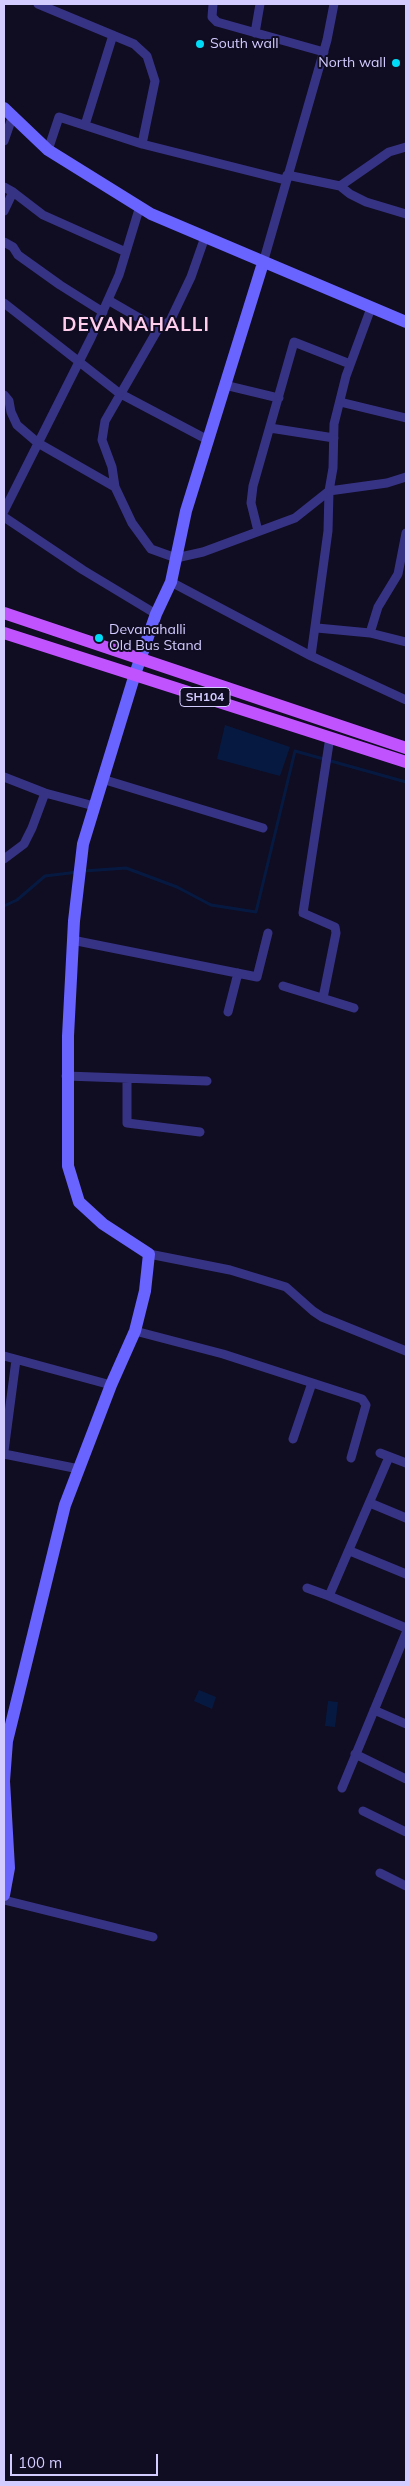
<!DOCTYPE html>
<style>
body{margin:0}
#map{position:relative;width:410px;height:2486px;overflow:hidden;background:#100c22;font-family:Mulish,sans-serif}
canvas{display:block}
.frame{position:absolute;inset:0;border:5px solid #d3ccff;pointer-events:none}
.scale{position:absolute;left:10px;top:2454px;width:148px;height:22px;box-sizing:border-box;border:2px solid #d3ccff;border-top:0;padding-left:6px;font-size:15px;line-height:18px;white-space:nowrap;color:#d3ccff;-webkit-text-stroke:4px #100c22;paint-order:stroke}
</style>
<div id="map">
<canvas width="410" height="2486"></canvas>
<div class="frame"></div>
<div class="scale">100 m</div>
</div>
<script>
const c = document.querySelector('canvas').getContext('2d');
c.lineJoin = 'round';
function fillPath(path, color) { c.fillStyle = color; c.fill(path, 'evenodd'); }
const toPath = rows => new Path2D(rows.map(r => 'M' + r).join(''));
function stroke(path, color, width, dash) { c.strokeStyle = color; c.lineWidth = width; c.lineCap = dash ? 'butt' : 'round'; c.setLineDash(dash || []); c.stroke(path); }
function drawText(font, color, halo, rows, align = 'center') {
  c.font = font + ' Mulish,sans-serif'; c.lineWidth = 4; c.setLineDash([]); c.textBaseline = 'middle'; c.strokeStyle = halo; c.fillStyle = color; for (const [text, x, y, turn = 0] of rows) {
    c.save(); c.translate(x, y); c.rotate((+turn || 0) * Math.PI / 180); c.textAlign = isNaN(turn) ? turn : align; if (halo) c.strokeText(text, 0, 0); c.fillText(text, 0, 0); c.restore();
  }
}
const water = toPath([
 [225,725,290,747,280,776,217,759],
 [199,1690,216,1697,212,1709,194,1701],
 [328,1701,338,1702,335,1727,325,1726]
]);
const stream = toPath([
 [84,871,126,868,177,887,211,905,256,912,295,751,406,782],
 [4,906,17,900,45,876,78,872]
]);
const street = toPath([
 [38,4,134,44,147,56,155,81,142,144],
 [213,4,212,17,217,22,324,52],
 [255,33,260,4],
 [85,125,113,35],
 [4,141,12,118],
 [48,150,59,117,142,144,285,180],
 [287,175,340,186,389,152,406,147],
 [340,186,350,194,366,202,406,214],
 [4,187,13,192,4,211],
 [13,192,43,215,126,252],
 [205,237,191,277,170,321,158,329,105,421,102,440,112,467,115,487,132,523,151,549,176,558,203,552,295,518,329,491,333,468,334,424,346,376,371,308],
 [4,242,13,247,18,255,60,285,103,312],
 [263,263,327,40,334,4],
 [108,300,158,329],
 [4,303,119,393,208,440],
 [225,385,279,398],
 [4,395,9,401,11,412,17,425,38,443,115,487],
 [340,402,406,418],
 [270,428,334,438],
 [4,511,91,338,119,275,140,206],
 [4,517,83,570,156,614],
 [258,531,251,503,253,486,294,342,350,364],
 [171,582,311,656,406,700],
 [317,628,370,633,406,642],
 [370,633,378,607,398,574,406,533],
 [311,656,328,531,329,491,387,483,406,477],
 [4,777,45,793,94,806],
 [102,779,263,828],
 [4,859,24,844,32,828,45,793],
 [72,940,257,977,268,933],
 [283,986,354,1008],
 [323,998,336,933,335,927,303,913,330,737],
 [228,1012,238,973],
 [66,1076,207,1081],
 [127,1079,127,1123,200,1132],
 [149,1254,230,1270,286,1287,313,1311,322,1317,406,1351],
 [135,1331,223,1354,362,1399,366,1405,351,1458],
 [4,1356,111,1385],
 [293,1439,312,1383],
 [4,1451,16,1360],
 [380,1453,406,1463],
 [4,1454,79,1469],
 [370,1503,406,1518],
 [350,1551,406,1574],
 [307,1588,329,1596,389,1457],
 [329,1596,406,1628],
 [374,1710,406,1724],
 [355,1754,406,1779],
 [342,1788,406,1633],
 [363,1811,406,1832],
 [380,1873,406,1886],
 [4,1900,153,1937]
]);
const secondary = toPath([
 [4,108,48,150,151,214,406,322],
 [4,1895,9,1868,4,1781,7,1741,65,1505,111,1385,135,1331,145,1291,149,1254,103,1224,79,1202,68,1166,68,1036,74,921,83,844,135,674,156,614,171,582,186,511,263,263]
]);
const primary = toPath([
 [4,613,406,748],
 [4,633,406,762]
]);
const markers = [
 [200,44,5,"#00dcf7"],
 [396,63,5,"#00dcf7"],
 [99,638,5,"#00dcf7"]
];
const shields = [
 [205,697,50]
];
const shieldNames = [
 ["SH104",205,697]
];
const poiNames = [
 ["South wall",210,44],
 ["North wall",386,63,"right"],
 ["Devanahalli",109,630],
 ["Old Bus Stand",109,646]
];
const districtNames = [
 ["DEVANAHALLI",136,325]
];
fillPath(water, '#061a41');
stroke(stream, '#061a41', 3);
stroke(street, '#373384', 9);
stroke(secondary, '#6963ff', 12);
stroke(primary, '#c153ff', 12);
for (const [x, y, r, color] of markers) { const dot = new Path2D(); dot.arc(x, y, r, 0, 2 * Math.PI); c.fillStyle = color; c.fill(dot); stroke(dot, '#100c22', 2); }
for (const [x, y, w] of shields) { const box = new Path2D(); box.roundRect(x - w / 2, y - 9.5, w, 19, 4); c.fillStyle = '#100c22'; c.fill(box); stroke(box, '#d3ccff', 1); }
drawText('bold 12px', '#d3ccff', null, shieldNames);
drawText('14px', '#d3ccff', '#100c22', poiNames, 'left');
c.letterSpacing = '1px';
drawText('bold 19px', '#ffceed', '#100c22', districtNames);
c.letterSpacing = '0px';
</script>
